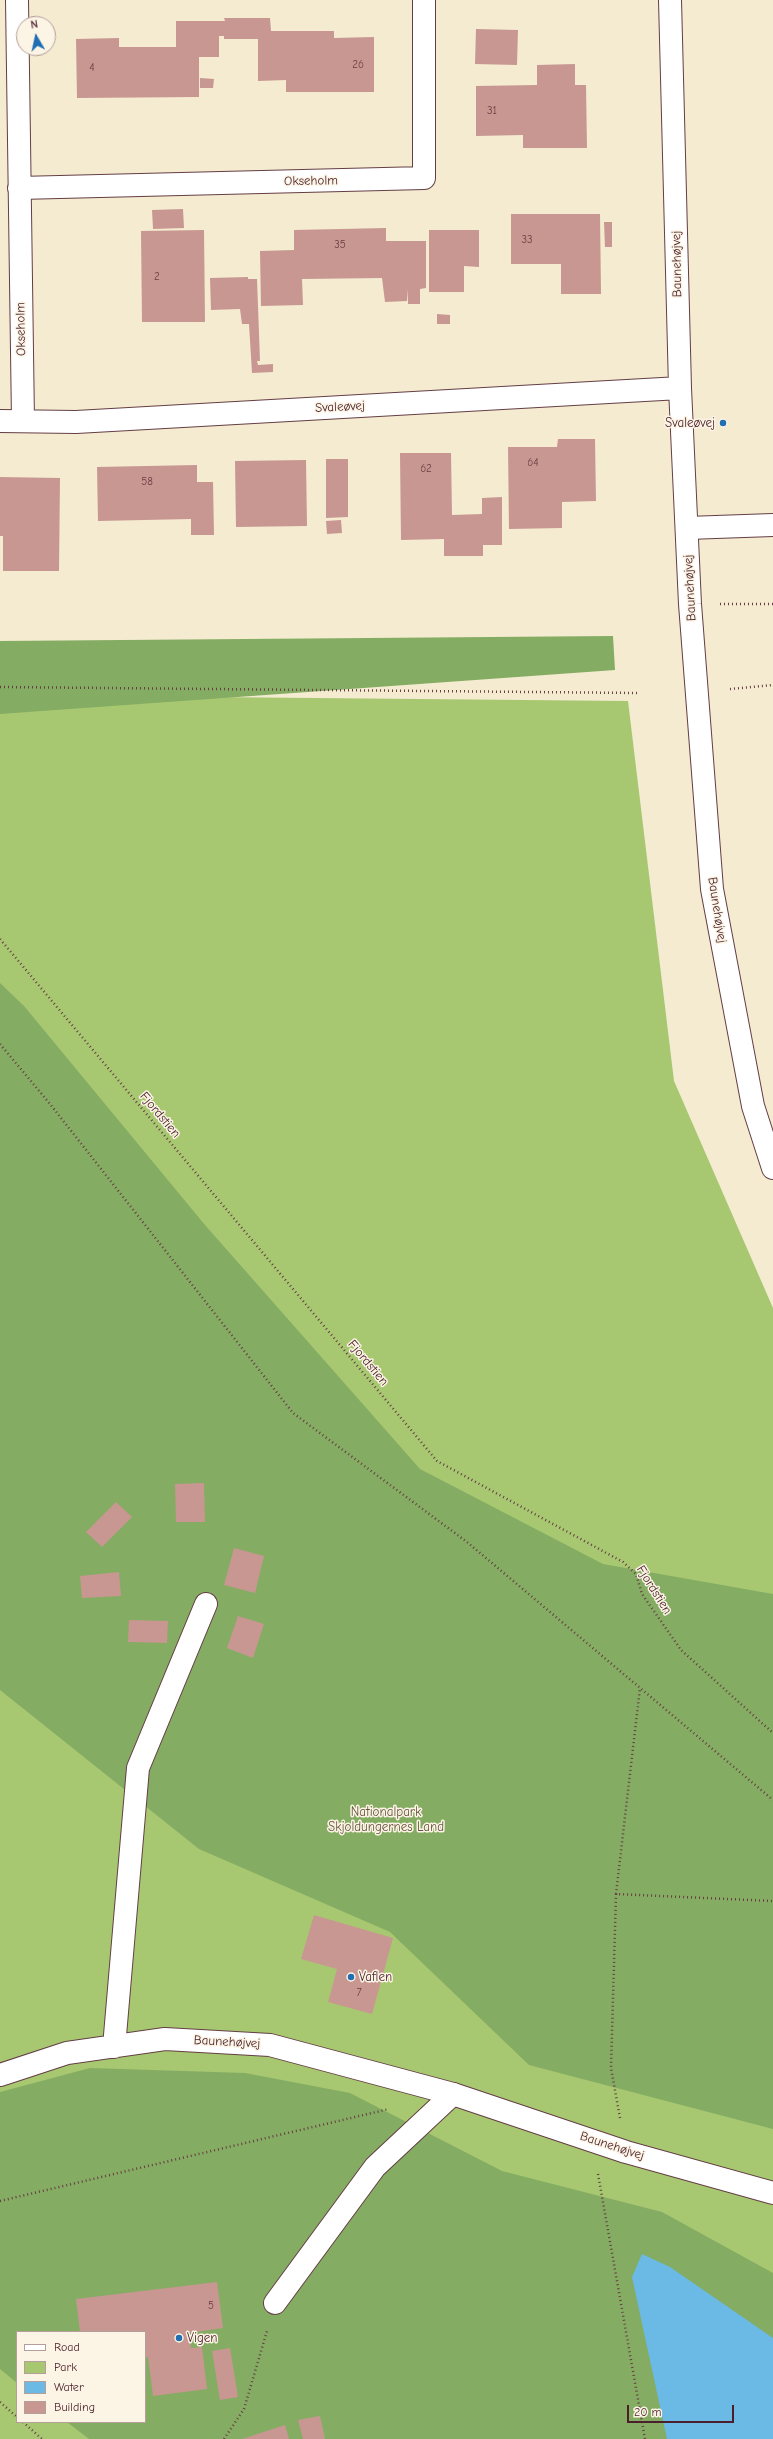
<!DOCTYPE html>
<meta charset="utf-8">
<style>
body{margin:0}
#map{position:relative;width:773px;height:2439px;overflow:hidden;background:#f4ebd1;font-family:"Comic Neue",sans-serif}
canvas{display:block}
.legend{position:absolute;left:16px;top:2331px;width:130px;height:92px;box-sizing:border-box;background:#fcf5e5;border:1px solid #b59f9b;margin:0;padding:5px 7px;list-style:none;font-size:12px;color:#4a1f2b}
.legend li{display:flex;align-items:center;gap:8px;height:20px}
.legend b{width:20px;border:1px solid #b59f9b}
.north{position:absolute;left:16px;top:16px;width:40px;height:40px;box-sizing:border-box;background:#fcf5e5;border:1px solid #b59f9b;border-radius:50%;rotate:351deg;font-size:11px;font-weight:700;line-height:16px;text-align:center;color:#4a1f2b}
.north::after{content:'';display:block;margin:auto;width:14px;height:18px;background:#1f6fb2;clip-path:polygon(50% 0,100% 100%,50% 72%,0 100%)}
.scale{position:absolute;left:627px;top:2405px;width:107px;height:18px;box-sizing:border-box;border:2px solid #4a1f2b;border-top:0;padding-left:5px;font-size:12px;line-height:14px;white-space:nowrap;color:#4a1f2b;-webkit-text-stroke:3px #fcf5e5;paint-order:stroke}
</style>
<div id="map">
<canvas width="773" height="2439"></canvas>
<ul class="legend">
<li><b style="height:5px;background:#fff"></b>Road</li>
<li><b style="height:11px;background:#a7c871"></b>Park</li>
<li><b style="height:11px;background:#6bb9e5"></b>Water</li>
<li><b style="height:11px;background:#c89791"></b>Building</li>
</ul>
<div class="north">N</div>
<div class="scale">20 m</div>
</div>
<script>
const c = document.querySelector('canvas').getContext('2d');
c.lineJoin = 'round';
function fillPath(path, color) { c.fillStyle = color; c.fill(path, 'evenodd'); }
const toPath = rows => new Path2D(rows.map(r => 'M' + r).join(''));
function stroke(path, color, width, dash) { c.strokeStyle = color; c.lineWidth = width; c.lineCap = dash ? 'butt' : 'round'; c.setLineDash(dash || []); c.stroke(path); }
function drawText(font, color, halo, rows, align = 'center') {
  c.font = font + ' "Comic Neue",sans-serif'; c.lineWidth = 3; c.setLineDash([]); c.textBaseline = 'middle'; c.strokeStyle = halo; c.fillStyle = color; for (const [text, x, y, turn = 0] of rows) {
    c.save(); c.translate(x, y); c.rotate((+turn || 0) * Math.PI / 180); c.textAlign = isNaN(turn) ? turn : align; if (halo) c.strokeText(text, 0, 0); c.fillText(text, 0, 0); c.restore();
  }
}
const green = toPath([
 [0,695,628,701,674,1081,773,1308,773,2439,0,2439],
 [17,2332,145,2332,145,2422,17,2422]
]);
const forest = toPath([
 [613,636,615,670,0,714,0,641],
 [0,983,24,1006,205,1225,420,1469,603,1564,773,1594,773,2129,529,2065,390,1932,199,1849,0,1690],
 [90,2068,245,2073,350,2093,502,2171,662,2212,773,2273,773,2439,89,2439,67,2422,145,2422,145,2332,17,2332,17,2383,0,2369,0,2092]
]);
const water = toPath([
 [642,2254,670,2267,773,2338,773,2439,667,2439,632,2277]
]);
const building = toPath([
 [224,18,270,18,271,31,334,31,334,38,374,37,374,92,286,92,286,80,258,81,258,39,224,39,224,36,219,36,219,57,199,57,199,97,77,98,76,39,119,38,119,47,176,47,176,21,225,21],
 [476,29,518,30,517,65,475,64],
 [575,64,575,85,586,85,587,148,523,148,523,135,476,136,476,86,537,85,537,65],
 [200,78,214,79,213,88,200,88],
 [183,209,184,228,153,229,152,210],
 [511,214,600,214,601,294,561,294,561,264,511,264],
 [604,222,612,222,612,247,605,247],
 [386,228,386,241,426,241,426,288,420,289,420,304,408,304,408,289,407,301,385,302,382,278,302,279,303,305,261,306,260,251,294,250,294,230],
 [204,230,205,322,142,322,141,231],
 [429,230,479,230,479,267,464,266,464,292,429,292],
 [248,277,248,279,257,279,260,361,257,361,258,365,273,364,273,372,252,373,249,324,242,324,240,309,211,310,210,278],
 [437,314,450,315,450,324,437,324],
 [558,439,595,439,596,501,562,502,562,528,509,529,508,447,557,447],
 [400,453,451,453,452,515,482,514,482,498,502,497,502,545,483,545,483,556,444,556,444,539,401,540],
 [326,459,348,459,348,517,326,518],
 [306,460,307,526,236,527,235,461],
 [197,465,197,482,213,482,214,535,191,535,191,519,98,521,97,467],
 [0,477,60,478,59,571,3,571,3,536,0,536],
 [341,520,342,533,327,534,326,521],
 [204,1483,205,1522,176,1522,175,1484],
 [116,1502,132,1517,102,1547,86,1532],
 [234,1548,264,1556,255,1593,224,1585],
 [119,1572,121,1596,82,1598,80,1576],
 [238,1616,264,1624,253,1658,227,1648],
 [129,1620,168,1621,167,1643,128,1642],
 [314,1915,393,1938,372,2014,328,2002,337,1969,301,1959],
 [217,2282,223,2328,189,2333,191,2348,202,2347,207,2389,153,2396,148,2357,145,2358,145,2332,80,2332,76,2299],
 [230,2348,238,2397,220,2400,212,2351],
 [320,2416,325,2439,303,2439,298,2420],
 [285,2425,289,2439,242,2439]
]);
const path = toPath([
 [720,604,773,604],
 [0,687,638,693],
 [730,689,773,685],
 [0,939,437,1461,623,1562,636,1574,642,1594,681,1650,773,1733],
 [0,1044,50,1104,293,1413,467,1542,773,1800],
 [616,1894,640,1688],
 [620,2118,611,2068,616,1894,773,1901],
 [598,2174,645,2439],
 [0,2201,389,2109],
 [0,2402,17,2417],
 [23,2422,42,2439],
 [224,2439,244,2409,267,2331]
]);
const service = toPath([
 [687,528,773,525],
 [114,2047,138,1768,206,1604],
 [0,2075,67,2053,165,2039,270,2045,453,2094]
]);
const minor = toPath([
 [17,0,23,421],
 [670,0,680,388,690,604,712,889,753,1106,773,1168],
 [19,188,424,178,424,0],
 [0,421,76,422,680,388],
 [275,2303,375,2167,453,2094,626,2152,773,2193]
]);
const markers = [
 [723,423,4,"#1f6fb2"],
 [351,1977,4,"#1f6fb2"],
 [179,2338,4,"#1f6fb2"]
];
const numberNames = [
 ["26",358,65],
 ["4",92,68],
 ["31",492,111],
 ["33",527,240],
 ["35",340,245],
 ["2",157,277],
 ["64",533,463],
 ["62",426,469],
 ["58",147,482],
 ["7",359,1993],
 ["5",211,2306]
];
const streetNames = [
 ["Okseholm",311,181,-1],
 ["Baunehøjvej",677,264,-91],
 ["Okseholm",21,329,-91],
 ["Svaleøvej",340,407,-3],
 ["Baunehøjvej",690,588,-93],
 ["Baunehøjvej",717,910,81],
 ["Fjordstien",160,1115,50],
 ["Fjordstien",368,1363,50],
 ["Fjordstien",654,1590,58],
 ["Baunehøjvej",227,2042,3],
 ["Baunehøjvej",612,2146,18]
];
const poiNames = [
 ["Svaleøvej",715,423,"right"],
 ["Vaflen",359,1977],
 ["Vigen",187,2338]
];
const parkNames = [
 ["Nationalpark",386,1812],
 ["Skjoldungernes Land",386,1827]
];
fillPath(green, '#a7c871');
fillPath(forest, '#85ac63');
fillPath(water, '#6bb9e5');
fillPath(building, '#c89791');
stroke(service, '#643e44', 24);
stroke(minor, '#643e44', 24);
stroke(path, '#643e44', 2.5, [1, 3]);
stroke(service, '#fff', 22);
stroke(minor, '#fff', 22);
for (const [x, y, r, color] of markers) { const dot = new Path2D(); dot.arc(x, y, r, 0, 2 * Math.PI); c.fillStyle = color; c.fill(dot); stroke(dot, '#fcf5e5', 1.5); }
drawText('11px', '#6a3d44', null, numberNames);
drawText('13px', '#4a1f2b', '#fcf5e5', streetNames);
drawText('13px', '#4a1f2b', '#fcf5e5', poiNames, 'left');
drawText('13px', '#665240', '#fcf5e5', parkNames);
</script>
